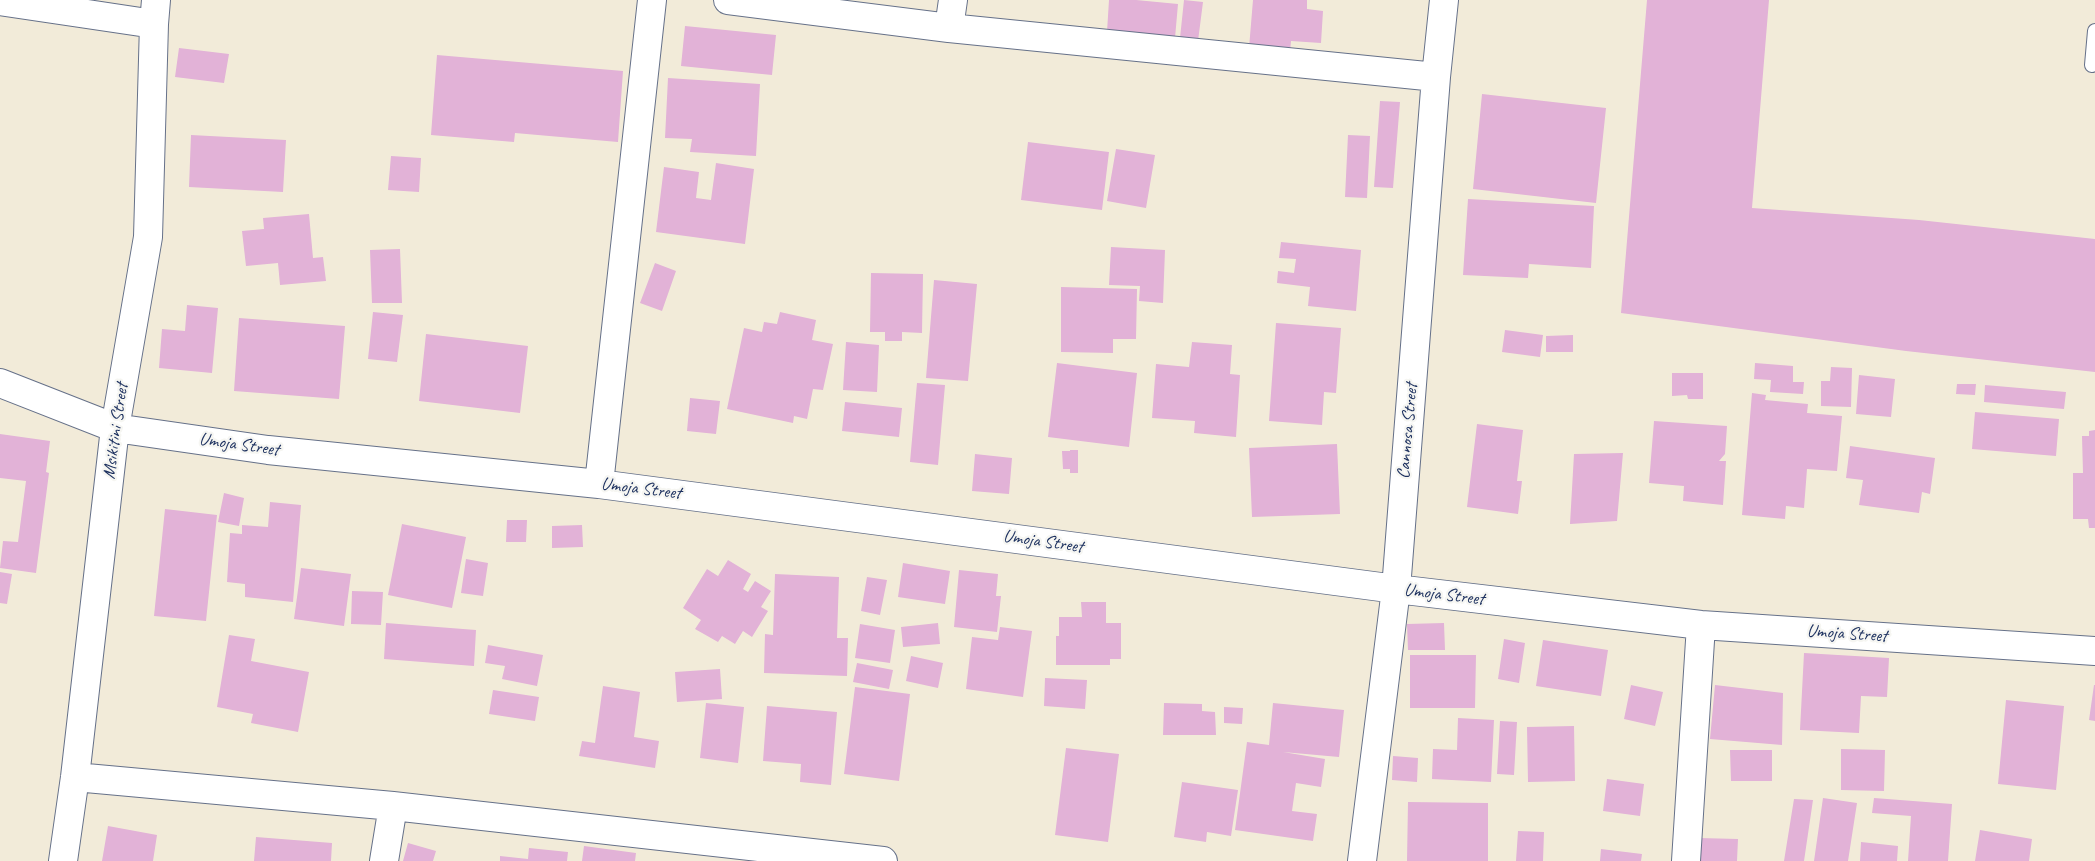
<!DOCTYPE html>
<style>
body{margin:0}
canvas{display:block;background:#f2ebd9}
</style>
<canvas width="2095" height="861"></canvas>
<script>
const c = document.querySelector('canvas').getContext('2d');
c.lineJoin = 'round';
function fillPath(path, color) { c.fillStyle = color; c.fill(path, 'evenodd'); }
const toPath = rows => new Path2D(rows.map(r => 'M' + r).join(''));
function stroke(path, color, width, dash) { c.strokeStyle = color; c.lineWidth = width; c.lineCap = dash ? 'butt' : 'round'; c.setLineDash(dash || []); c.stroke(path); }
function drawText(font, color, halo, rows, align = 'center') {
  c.font = font + ' Caveat,sans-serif'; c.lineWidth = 4.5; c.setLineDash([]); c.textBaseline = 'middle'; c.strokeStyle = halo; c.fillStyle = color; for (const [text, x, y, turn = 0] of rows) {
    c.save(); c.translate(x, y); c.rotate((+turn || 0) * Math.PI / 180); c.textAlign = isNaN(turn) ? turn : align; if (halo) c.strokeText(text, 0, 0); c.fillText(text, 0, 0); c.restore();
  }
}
const building = toPath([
 [1109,0,1136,0,1178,4,1175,38,1107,32],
 [1184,0,1203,2,1198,41,1180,38],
 [1253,0,1307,0,1307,9,1323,11,1321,43,1291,41,1290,52,1249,48],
 [1647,0,1769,0,1752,208,1919,220,2095,239,2095,372,1906,351,1621,313],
 [685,26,776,35,772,75,681,66],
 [179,48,229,54,224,83,175,77],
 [437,55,623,71,618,142,515,133,514,142,431,135],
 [668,78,760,84,756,156,690,152,692,139,665,138],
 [1482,94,1606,108,1596,203,1473,189],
 [1380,101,1400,102,1393,188,1374,187],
 [191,135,286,140,283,192,189,187],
 [1348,135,1370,136,1367,198,1345,197],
 [1028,142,1109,152,1102,210,1021,200],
 [1116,149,1155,155,1146,208,1107,201],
 [391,156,421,158,419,192,388,190],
 [716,163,754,169,745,244,656,232,664,167,699,172,696,198,711,200],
 [1468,199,1594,206,1591,268,1529,264,1528,278,1463,275],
 [309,214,313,258,323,257,326,281,280,285,278,263,246,266,242,231,264,229,263,218],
 [1281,242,1361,250,1356,311,1308,306,1310,287,1277,283,1278,271,1294,273,1296,259,1279,258],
 [1111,247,1165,250,1163,303,1139,301,1140,286,1109,285],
 [400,249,402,303,372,303,370,250],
 [655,263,676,271,662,311,640,303],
 [871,273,923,274,922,333,902,332,902,341,885,341,885,332,870,332],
 [934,280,977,284,968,381,926,378],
 [1061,287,1137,289,1136,339,1113,339,1113,353,1061,352],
 [187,305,218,308,212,373,159,368,162,329,185,331],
 [373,312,403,315,397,362,368,359],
 [780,312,816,320,812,340,833,344,823,390,813,389,807,419,794,416,793,423,727,409,744,328,762,332,764,322,777,324],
 [239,318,345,326,339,399,234,391],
 [1276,323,1341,328,1336,393,1324,392,1322,425,1269,421],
 [1505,330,1543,335,1540,357,1502,352],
 [426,334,528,346,520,413,419,401],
 [1573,335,1573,352,1546,352,1546,336],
 [846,342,879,345,877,392,843,390],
 [1192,342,1232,345,1230,374,1240,375,1236,437,1194,433,1195,421,1152,418,1156,364,1189,367],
 [1057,363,1137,373,1129,447,1048,437],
 [1755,363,1793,366,1793,382,1804,382,1803,394,1770,392,1771,380,1754,379],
 [1831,367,1852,368,1851,407,1821,406,1821,381,1830,381],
 [1672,373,1703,373,1703,399,1688,399,1687,395,1672,396],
 [1859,375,1895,379,1891,417,1856,414],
 [917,383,945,385,938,465,910,462],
 [1957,384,1976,384,1975,395,1956,394],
 [1985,385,2066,392,2064,409,1984,402],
 [1752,393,1766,395,1765,400,1808,404,1807,413,1842,416,1837,471,1807,469,1804,508,1786,506,1785,519,1742,515],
 [690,398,720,401,716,434,687,431],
 [845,402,902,408,899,437,842,431],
 [1975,412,2059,419,2056,456,1972,449],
 [1654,421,1727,426,1725,454,1719,461,1726,461,1723,505,1683,501,1684,486,1649,483],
 [1477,424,1523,430,1517,481,1522,481,1518,514,1467,507],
 [2095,430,2095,528,2089,528,2088,519,2073,519,2073,473,2083,473,2082,436,2089,436,2089,431],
 [0,434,50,441,46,472,49,473,36,573,0,568,3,541,18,542,26,481,0,478],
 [1337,444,1340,514,1252,517,1249,448],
 [1850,446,1935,458,1930,494,1922,492,1919,513,1859,505,1863,480,1846,478],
 [1070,450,1078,450,1078,473,1070,473,1070,469,1063,469,1062,451,1070,451],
 [1623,453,1617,521,1570,524,1574,454],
 [975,454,1012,458,1009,494,972,491],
 [224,493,244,498,239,526,218,522],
 [270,502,301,505,293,602,245,597,245,584,227,582,230,533,242,534,242,525,268,527],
 [165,509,217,515,206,621,154,616],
 [507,520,527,520,526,542,506,542],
 [402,524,466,537,452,608,388,595],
 [582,525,583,547,552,548,552,526],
 [466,559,488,563,483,596,461,593],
 [728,560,751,574,743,589,748,592,755,581,771,591,761,607,768,611,752,637,743,631,735,644,722,636,718,642,695,629,701,620,683,608,707,569,718,576],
 [903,563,950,571,945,604,898,597],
 [301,568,351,574,344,626,294,619],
 [959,570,998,574,996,596,1001,596,997,632,954,627],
 [0,572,12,574,7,604,0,603],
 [775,574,839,577,837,638,848,638,847,676,764,673,765,634,773,635],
 [867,577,887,580,880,615,861,611],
 [352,591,383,592,381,625,351,624],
 [1081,602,1106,602,1106,623,1121,623,1121,659,1110,659,1110,665,1056,665,1056,636,1059,636,1059,617,1082,617],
 [386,623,476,630,474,666,384,659],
 [938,623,940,644,903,647,901,627],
 [1444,623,1445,650,1408,650,1407,624],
 [860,624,895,630,890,663,855,658],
 [1000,627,1032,631,1023,697,966,689,972,637,998,640],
 [229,635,255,639,251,661,309,672,298,732,251,723,253,714,217,707],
 [1504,639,1525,643,1519,683,1498,679],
 [1543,640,1608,650,1601,696,1536,686],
 [488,645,543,655,537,686,502,679,505,666,485,663],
 [1804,653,1889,658,1887,697,1861,696,1859,733,1800,730],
 [1410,655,1476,655,1475,708,1410,708],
 [911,656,943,663,938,688,906,681],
 [857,663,893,670,889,689,853,682],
 [720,669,722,699,677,702,675,672],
 [1045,678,1087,680,1085,709,1044,706],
 [1631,685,1663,692,1655,726,1624,719],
 [1715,685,1783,693,1782,745,1710,739],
 [2094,685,2095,685,2095,721,2089,720],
 [603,686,640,692,634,737,659,741,655,768,579,756,582,741,595,743],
 [855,687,910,694,899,781,844,774],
 [493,690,539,697,535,721,489,714],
 [2006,700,2064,706,2056,790,1998,784],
 [706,703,744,707,738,763,700,758],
 [1164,703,1202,704,1202,711,1215,712,1216,735,1163,735],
 [1273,703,1344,710,1339,757,1283,752,1325,759,1321,787,1296,783,1292,811,1317,814,1313,841,1235,830,1247,742,1269,745],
 [767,706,837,712,831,785,800,782,801,764,763,761],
 [1224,707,1243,708,1242,724,1224,723],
 [1458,718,1494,720,1491,782,1432,779,1433,749,1457,750],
 [1500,721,1517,722,1514,775,1497,774],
 [1574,726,1575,781,1528,782,1527,727],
 [1066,748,1119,754,1108,842,1055,835],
 [1841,749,1885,750,1884,791,1841,790],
 [1730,750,1772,750,1772,781,1731,781],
 [1393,756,1418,758,1417,782,1392,780],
 [1607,779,1644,784,1640,816,1603,811],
 [1182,782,1238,790,1231,836,1207,832,1206,842,1174,837],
 [1823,798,1857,803,1848,861,1814,861],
 [1874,798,1952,804,1948,861,1908,861,1911,816,1872,813],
 [1794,799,1813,800,1804,861,1784,861],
 [1408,802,1488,803,1488,861,1407,861],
 [108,826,157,835,153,861,102,861],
 [1980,830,2032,839,2029,861,1975,861],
 [1518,831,1544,832,1543,861,1516,861],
 [256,837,332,843,331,861,254,861],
 [1699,838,1738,839,1737,861,1699,861],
 [1861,842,1898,846,1897,861,1860,861],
 [408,843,436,851,433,861,403,861],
 [584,846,636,853,635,861,582,861],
 [529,848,568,852,567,861,500,861,500,856,528,859],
 [1601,849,1642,854,1641,861,1600,861]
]);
const service = toPath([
 [2092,65,2095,31]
]);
const minor = toPath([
 [728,0,949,28,1436,77],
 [0,1,154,24],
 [949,28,953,0],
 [0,383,115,428,268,450,599,484,1396,589,1701,625,2095,651],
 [599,484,652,0],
 [75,777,393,806,883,861],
 [63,861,75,777,115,428,148,237,154,24,156,0],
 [384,861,393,806],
 [1362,861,1396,589,1436,77,1444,0],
 [1686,861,1701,625]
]);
const streetNames = [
 ["Msikitini Street",116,431,-82],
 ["Cannosa Street",1408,431,-85],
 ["Umoja Street",239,445,8],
 ["Umoja Street",641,489,7],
 ["Umoja Street",1043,542,8],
 ["Umoja Street",1444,595,7],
 ["Umoja Street",1847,634,4]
];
fillPath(building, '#e2b2d7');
stroke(service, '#667189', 16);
stroke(minor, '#667189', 30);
stroke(service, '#fff', 14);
stroke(minor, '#fff', 28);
drawText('18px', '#1b2f5e', '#f6f6f2', streetNames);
</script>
